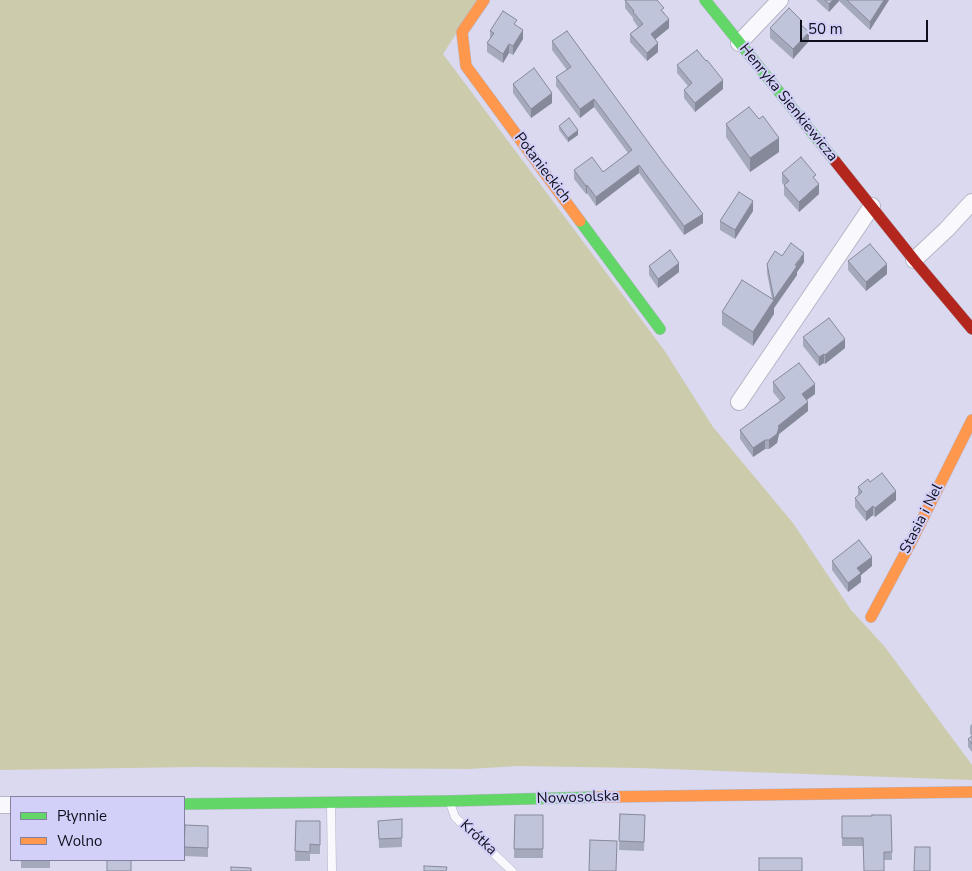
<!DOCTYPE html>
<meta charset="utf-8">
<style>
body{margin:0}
#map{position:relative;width:972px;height:871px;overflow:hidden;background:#dad9ef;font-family:"Nunito Sans",sans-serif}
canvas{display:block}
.legend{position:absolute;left:10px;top:796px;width:175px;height:65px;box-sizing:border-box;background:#d2d0f8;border:1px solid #8482a0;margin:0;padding:6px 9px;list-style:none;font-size:15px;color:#0f0e1c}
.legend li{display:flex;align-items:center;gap:10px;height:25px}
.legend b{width:25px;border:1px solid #8482a0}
.scale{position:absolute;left:800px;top:20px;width:128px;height:22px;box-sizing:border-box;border:2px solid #0f0e1c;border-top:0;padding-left:6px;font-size:15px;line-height:18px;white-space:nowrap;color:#0f0e1c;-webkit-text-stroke:4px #d2d0f8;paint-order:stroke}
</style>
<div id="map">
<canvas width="972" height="871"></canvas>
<ul class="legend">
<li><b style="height:6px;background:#63d668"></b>Płynnie</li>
<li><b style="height:6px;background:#ff974d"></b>Wolno</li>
</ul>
<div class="scale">50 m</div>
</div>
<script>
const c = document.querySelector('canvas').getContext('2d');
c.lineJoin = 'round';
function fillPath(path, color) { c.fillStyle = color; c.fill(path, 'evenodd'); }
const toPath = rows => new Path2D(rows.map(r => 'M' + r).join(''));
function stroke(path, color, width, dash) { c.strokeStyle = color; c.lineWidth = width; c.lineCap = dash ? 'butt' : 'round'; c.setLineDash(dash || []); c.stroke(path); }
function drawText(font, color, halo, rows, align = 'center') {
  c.font = font + ' "Nunito Sans",sans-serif'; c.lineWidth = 4; c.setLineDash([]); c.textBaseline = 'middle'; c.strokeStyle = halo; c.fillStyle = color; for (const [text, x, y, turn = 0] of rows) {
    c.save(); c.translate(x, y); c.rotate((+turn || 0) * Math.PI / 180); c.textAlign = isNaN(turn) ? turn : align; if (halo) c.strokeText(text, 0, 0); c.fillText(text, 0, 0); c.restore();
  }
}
const green = toPath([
 [0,0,478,0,443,54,664,350,713,427,793,523,851,610,885,647,972,765,972,780,639,768,518,766,469,769,194,767,0,770]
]);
const lane = toPath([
 [450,803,455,817,512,871],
 [331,806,332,871]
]);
const street = toPath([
 [739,43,780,0],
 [914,260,946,230,972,202],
 [739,402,872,206],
 [0,805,11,805]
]);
const fast = toPath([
 [705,0,835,161],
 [580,221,660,329],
 [184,804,449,801,597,797]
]);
const slow = toPath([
 [484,0,462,32,466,66,580,221],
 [871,617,909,546,972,420],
 [597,797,972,792]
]);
const jam = toPath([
 [835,161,914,260,972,329]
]);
const wall = toPath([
 [625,0,664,12,669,28,655,39,658,52,647,61,630,42,630,34,638,27,633,20,633,18,625,8],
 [816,0,889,0,870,30,839,1,829,12],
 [517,26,523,39,513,55,509,53,503,63,487,52,487,43,490,39,490,31],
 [770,28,809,41,793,59,770,38],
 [552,41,703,223,684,235,639,173,596,206,587,193,586,194,574,179,574,170,603,172,628,153,594,107,580,118,556,86,556,77,567,70,552,50],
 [706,61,723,89,695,112,684,98,684,90,688,86,677,73,677,65],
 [513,84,552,103,531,118,513,93],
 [759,119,779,152,750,172,726,137,726,124],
 [559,126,578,135,568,142,559,130],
 [782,173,816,181,819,194,799,212,784,195,784,185,782,183],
 [753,211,735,239,720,230,720,221],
 [782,256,804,262,797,272,797,275,774,308,774,314,753,346,722,325,722,312,772,299,767,273,767,264],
 [848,261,887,274,866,291,848,270],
 [649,266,679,272,658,288,649,275],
 [803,337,845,348,825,364,824,363,819,366,803,346],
 [773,382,815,394,807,400,808,411,779,434,777,443,769,449,765,449,753,457,740,439,740,430,780,401,773,392],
 [870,482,896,500,875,517,873,515,866,521,855,507,855,498,858,496,858,487],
 [832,561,872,566,861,575,861,582,848,592,832,570],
 [972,724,972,752,968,747,968,739,972,736,970,734,970,726],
 [620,814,645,815,644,851,619,850],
 [515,815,543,815,543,858,514,858],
 [891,815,892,860,884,860,863,846,842,846,842,816,872,816],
 [296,821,320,821,320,854,310,854,310,861,295,861],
 [378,821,402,838,402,847,379,848],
 [208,826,208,857,184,856,184,847],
 [21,860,50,860,50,868,21,868]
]);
const shadedWall = toPath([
 [833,0,839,0,839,1,829,12,829,4],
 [884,0,889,0,870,30,870,22],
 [669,19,669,28,651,43,651,34],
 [523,30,523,39,513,55,513,46],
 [809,32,809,41,793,59,793,49],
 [658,43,658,52,647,61,647,53],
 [509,44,509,53,503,63,503,54],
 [723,80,723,89,695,112,695,103],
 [552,93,552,103,531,118,531,109],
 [594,99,594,107,580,118,580,109],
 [578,130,578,135,568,142,568,138],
 [779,138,779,152,750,172,750,158],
 [639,165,639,173,596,206,596,197],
 [819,184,819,194,799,212,799,202],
 [587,185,587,193,586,194,586,186],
 [753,201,753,211,735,239,735,230],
 [703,214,703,223,684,235,684,226],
 [804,253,804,262,797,272,797,275,774,308,774,314,753,346,753,332],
 [679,263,679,272,658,288,658,279],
 [887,264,887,274,866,291,866,282],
 [845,339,845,348,825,364,825,355],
 [824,354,824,363,819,366,819,357],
 [815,384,815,394,802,403,802,394],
 [808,402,808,411,779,434,777,443,769,449,769,440,778,426],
 [765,440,765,449,753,457,753,448],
 [896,491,896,500,875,517,875,508],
 [873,506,873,515,866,521,866,512],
 [872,557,872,566,861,575,861,582,848,592,848,583,857,568]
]);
const building = toPath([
 [625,0,657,0,664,8,661,10,669,19,651,34,658,43,647,53,630,34,643,24,633,12,634,11,625,0],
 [825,0,833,0,829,4,825,0],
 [847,0,884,0,870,22,847,0],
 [789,8,802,21,800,24,809,32,793,49,770,28,789,8],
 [503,11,517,20,514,24,523,30,513,46,509,44,503,54,487,43,494,33,490,31,503,11],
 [567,31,662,161,703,214,684,226,639,165,596,197,587,185,586,186,574,170,592,157,603,172,632,150,594,99,580,109,556,77,571,67,552,41,567,31],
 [697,50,706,61,707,60,723,80,695,103,684,90,692,83,677,65,697,50],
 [534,68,552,93,531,109,513,84,534,68],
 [749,107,759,119,763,116,779,138,750,158,726,124,749,107],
 [569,118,578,130,568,138,559,126,569,118],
 [801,157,816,175,813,177,819,184,799,202,784,185,789,181,782,173,801,157],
 [739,192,753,201,735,230,720,221,739,192],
 [791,243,804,253,795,265,797,266,774,299,767,264,775,251,782,256,791,243],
 [870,244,887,264,866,282,848,261,870,244],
 [670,250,679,263,658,279,649,266,670,250],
 [742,280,774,300,753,332,722,312,742,280],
 [829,318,845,339,825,355,824,354,819,357,803,337,829,318],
 [799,363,815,384,802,394,808,402,778,426,779,427,777,434,769,440,765,440,753,448,740,430,785,398,773,382,799,363],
 [882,473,896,491,875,508,873,506,866,512,855,498,862,492,858,487,868,479,870,482,882,473],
 [859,540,872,557,857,568,861,573,848,583,832,561,859,540],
 [972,736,972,744,968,739,972,736],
 [620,814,645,815,644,842,619,841,620,814],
 [515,815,543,815,543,849,514,849,515,815],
 [872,815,891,815,892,852,884,852,884,871,864,871,863,838,842,838,842,816,872,816,872,815],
 [402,819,402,838,379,839,378,821,402,819],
 [296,821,320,821,320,845,310,844,310,852,295,851,296,821],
 [185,825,208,826,208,848,184,847,185,825],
 [590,840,617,841,616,871,589,871,590,840],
 [915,847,930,847,930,871,914,871,915,847],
 [759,858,802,858,802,871,759,871,759,858],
 [107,860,131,860,131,871,107,871,107,860],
 [424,866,447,867,446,871,424,871,424,866],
 [231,867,251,868,251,871,231,871,231,867]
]);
const streetNames = [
 ["Henryka Sienkiewicza",788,103,51],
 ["Połanieckich",542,168,53],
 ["Stasia i Nel",922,519,-63],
 ["Nowosolska",578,798,-2],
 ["Krótka",478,838,43]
];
fillPath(green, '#cccbac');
stroke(lane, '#b6b5c6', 9);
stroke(street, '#b6b5c6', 18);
stroke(fast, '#b6b5c6', 12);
stroke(slow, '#b6b5c6', 12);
stroke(jam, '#b6b5c6', 12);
stroke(lane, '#f9f9fd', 8);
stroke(street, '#f9f9fd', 16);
stroke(fast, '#63d668', 11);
stroke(slow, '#ff974d', 11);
stroke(jam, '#b3261e', 11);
fillPath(wall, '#a5a9bc');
fillPath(shadedWall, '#868999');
fillPath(building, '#c0c4db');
stroke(building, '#868999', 1);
drawText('15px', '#0f0e1c', '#d2d0f8', streetNames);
</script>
